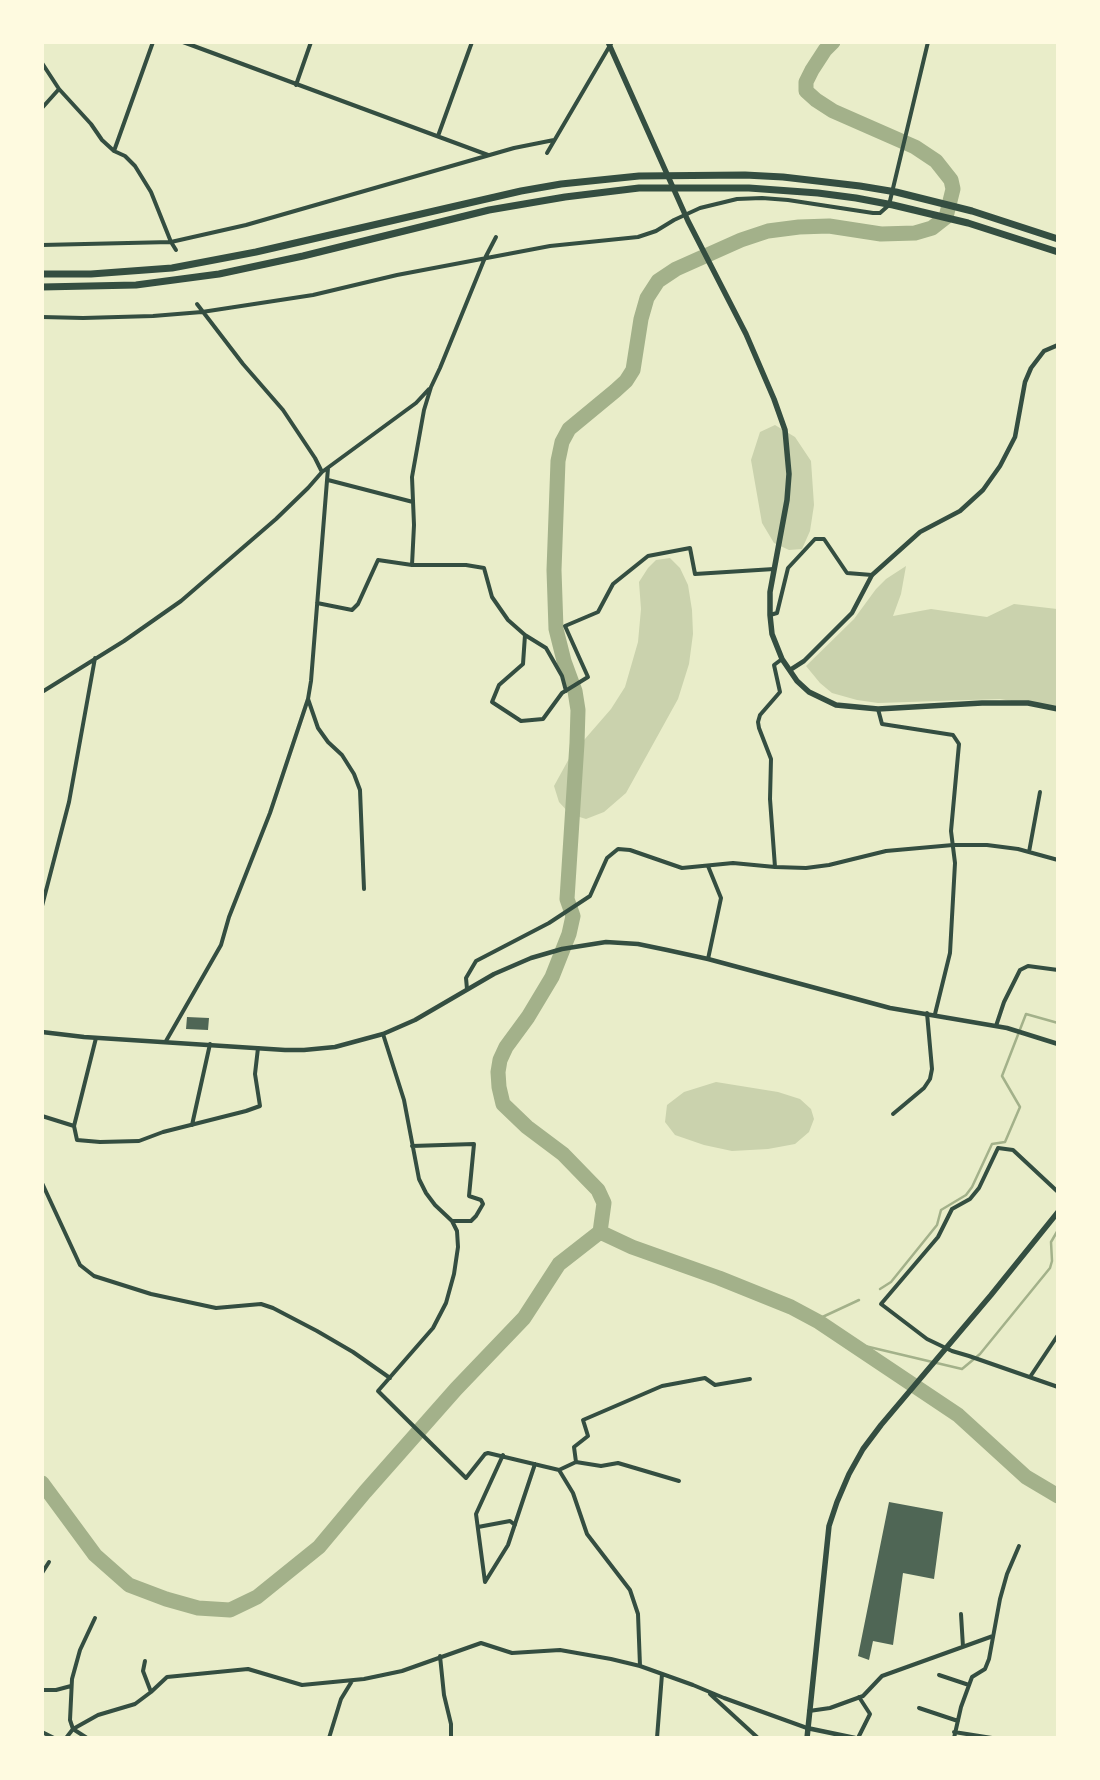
<!DOCTYPE html>
<style>
body{margin:0}
#map{position:relative;width:1100px;height:1780px;overflow:hidden;background:#e9edc9;font-family:Raleway,sans-serif}
canvas{display:block}
.frame{position:absolute;inset:0;border:44px solid #fefae0;pointer-events:none}
</style>
<div id="map">
<canvas width="1100" height="1780"></canvas>
<div class="frame"></div>
</div>
<script>
const c = document.querySelector('canvas').getContext('2d');
c.lineJoin = 'round';
function fillPath(path, color) { c.fillStyle = color; c.fill(path, 'evenodd'); }
const toPath = rows => new Path2D(rows.map(r => 'M' + r).join(''));
function stroke(path, color, width, dash) { c.strokeStyle = color; c.lineWidth = width; c.lineCap = dash ? 'butt' : 'round'; c.setLineDash(dash || []); c.stroke(path); }
const green = toPath([
 [775,425,795,437,811,461,814,505,810,531,802,549,789,550,774,543,762,523,751,460,760,432],
 [670,558,680,568,688,585,692,610,693,634,689,664,678,699,626,793,604,812,586,819,570,814,559,802,554,786,571,755,611,709,625,687,638,642,641,609,639,582,648,568,656,560],
 [906,566,901,594,893,616,931,609,987,617,1014,604,1057,609,1057,709,1000,699,878,703,857,700,832,693,820,683,806,666,854,619,876,589,886,579],
 [716,1082,778,1092,800,1099,811,1109,814,1119,809,1132,795,1144,768,1149,732,1151,704,1145,675,1135,665,1122,667,1105,684,1092]
]);
const stream = toPath([
 [880,1289,891,1282,937,1225,941,1210,966,1195,972,1187,992,1144,1005,1142,1020,1107,1002,1076,1026,1014,1058,1023],
 [816,1320,859,1300],
 [848,1342,962,1369,980,1354,1050,1268,1052,1261,1051,1242,1058,1230]
]);
const river = toPath([
 [600,1232,604,1203,598,1190,563,1154,527,1127,503,1104,499,1087,498,1072,500,1060,506,1047,528,1017,552,977,569,934,573,916,567,899,577,743,578,710,575,691,564,661,556,629,554,570,558,461,562,442,569,429,615,391,626,381,633,370,641,319,647,298,658,281,676,269,741,240,768,231,799,227,829,226,881,234,915,233,932,228,946,217,953,189,951,180,936,161,915,147,833,111,816,100,806,91,806,82,812,70,825,50,833,42],
 [600,1232,632,1247,719,1278,791,1307,819,1322,958,1415,1026,1477,1058,1496],
 [42,1483,95,1555,129,1585,166,1599,198,1608,230,1610,257,1597,319,1547,365,1492,456,1389,524,1318,559,1264,600,1232]
]);
const building = toPath([
 [187,1017,209,1018,208,1030,186,1029],
 [889,1502,943,1512,934,1579,903,1573,893,1645,873,1641,869,1660,858,1656]
]);
const minor = toPath([
 [183,42,488,155],
 [42,63,59,89,91,124,102,140,114,151,125,156,135,166,151,192,171,242,176,250],
 [296,85,311,42],
 [42,108,59,89],
 [438,136,472,42],
 [114,151,153,42],
 [547,153,612,42],
 [496,237,484,260,440,368,431,387,424,410,412,477,414,525,412,565,466,565,484,568,492,597,508,620,525,635,546,648,562,676,566,691],
 [42,245,171,242,246,225,514,148,554,140],
 [197,304,243,364,283,410,315,458,322,472],
 [42,317,83,318,153,316,202,312,313,295,397,275,550,246,638,237,656,231,674,220,700,208,737,199,762,198,788,200,873,213,880,213,889,205,928,42],
 [328,480,413,502],
 [317,603,352,610,358,604,378,560,412,565],
 [770,615,777,613,788,568,815,539,824,539,847,573,872,575],
 [525,635,523,664,499,685,492,702,521,721,543,719,562,693,588,677,565,626,598,612,613,584,648,556,690,548,695,574,774,569],
 [42,692,124,641,181,601,276,519,308,488,322,472,416,403,429,389],
 [308,699,318,728,328,742,342,755,354,774,360,790,364,889],
 [878,709,882,724,953,735,959,744,951,831,955,863,950,953,935,1014],
 [1029,852,1040,792],
 [775,867,770,799,771,759,759,728,758,722,760,715,780,692,774,665,782,659],
 [42,906,69,802,95,658],
 [708,959,721,898,708,866],
 [467,989,466,978,476,961,549,923,590,896,607,858,618,849,630,850,682,868,733,863,775,867,806,868,829,865,886,851,953,845,987,845,1018,849,1058,860],
 [996,1026,1004,1002,1020,970,1028,966,1058,970],
 [383,1034,404,1100,419,1179,426,1193,435,1205,452,1221,457,1231,458,1247,454,1274,446,1303,433,1328,378,1391,466,1478,485,1454,488,1453,559,1470,573,1493,587,1534,630,1590,638,1614,640,1666],
 [166,1041,221,945,229,917,270,813,308,699,311,681,328,468],
 [893,1114,924,1088,930,1079,932,1069,927,1013],
 [42,1116,74,1126,77,1140,100,1142,139,1141,163,1132,246,1111,260,1106,255,1074,258,1048],
 [192,1125,210,1044],
 [74,1126,96,1038],
 [412,1146,474,1144,469,1196,481,1200,483,1204,476,1216,471,1221,452,1221],
 [42,1183,80,1265,94,1276,151,1294,216,1308,261,1304,273,1308,317,1331,353,1352,390,1378],
 [1058,1192,1013,1150,998,1148,979,1188,970,1199,952,1209,938,1237,881,1304,927,1339,952,1351,969,1356,1058,1387],
 [1030,1377,1058,1335],
 [503,1455,476,1514,485,1582,508,1545,535,1464],
 [576,1462,574,1447,588,1436,583,1420,662,1386,705,1378,715,1385,750,1379],
 [559,1470,576,1462,601,1466,618,1463,679,1481],
 [478,1527,510,1521,515,1525],
 [42,1573,49,1562],
 [961,1614,963,1647],
 [440,1656,444,1695,451,1724,451,1738],
 [145,1661,143,1671,151,1692],
 [939,1675,969,1685],
 [42,1690,56,1690,71,1686],
 [710,1694,758,1738],
 [919,1708,958,1721],
 [809,1711,830,1708,863,1696,882,1676,993,1636],
 [42,1732,54,1738],
 [954,1732,992,1738],
 [66,1738,73,1729,98,1715,135,1704,151,1692,167,1677,248,1669,302,1685,364,1679,402,1671,481,1643,512,1653,560,1650,611,1659,640,1666,693,1685,724,1698,807,1728],
 [87,1738,73,1729,70,1720,72,1679,80,1650,95,1618],
 [329,1738,341,1699,352,1681],
 [657,1738,662,1674],
 [858,1738,870,1714,859,1697],
 [954,1738,961,1707,972,1677,985,1669,989,1659,1000,1599,1007,1574,1019,1546]
]);
const tertiary = toPath([
 [790,670,804,661,852,613,872,575,920,532,960,511,983,490,1000,466,1015,437,1025,382,1031,368,1044,351,1058,345],
 [42,1032,84,1037,285,1050,304,1050,335,1047,383,1034,415,1020,494,974,531,958,562,949,606,942,638,944,667,950,708,959,890,1008,1007,1028,1058,1044],
 [807,1728,855,1738]
]);
const primary = toPath([
 [608,42,688,221,746,334,774,399,785,430,789,474,787,500,770,592,770,615,772,634,782,659,797,681,809,692,836,705,878,709,982,703,1028,703,1058,709],
 [807,1738,829,1526,837,1502,849,1474,863,1449,881,1425,991,1295,1058,1212]
]);
const motorway = toPath([
 [42,274,91,274,172,268,256,252,521,191,561,184,639,176,745,175,783,177,860,186,896,192,972,211,1058,239],
 [42,287,136,285,219,274,303,256,489,210,565,197,639,188,749,188,818,193,856,198,893,205,968,223,1058,252]
]);
fillPath(green, '#cad2ad');
stroke(stream, '#a3b18a', 2.5);
stroke(river, '#a3b18a', 15);
fillPath(building, '#4f6655');
stroke(minor, '#344e41', 4);
stroke(tertiary, '#344e41', 4.5);
stroke(primary, '#344e41', 5.5);
stroke(motorway, '#344e41', 7);
</script>
